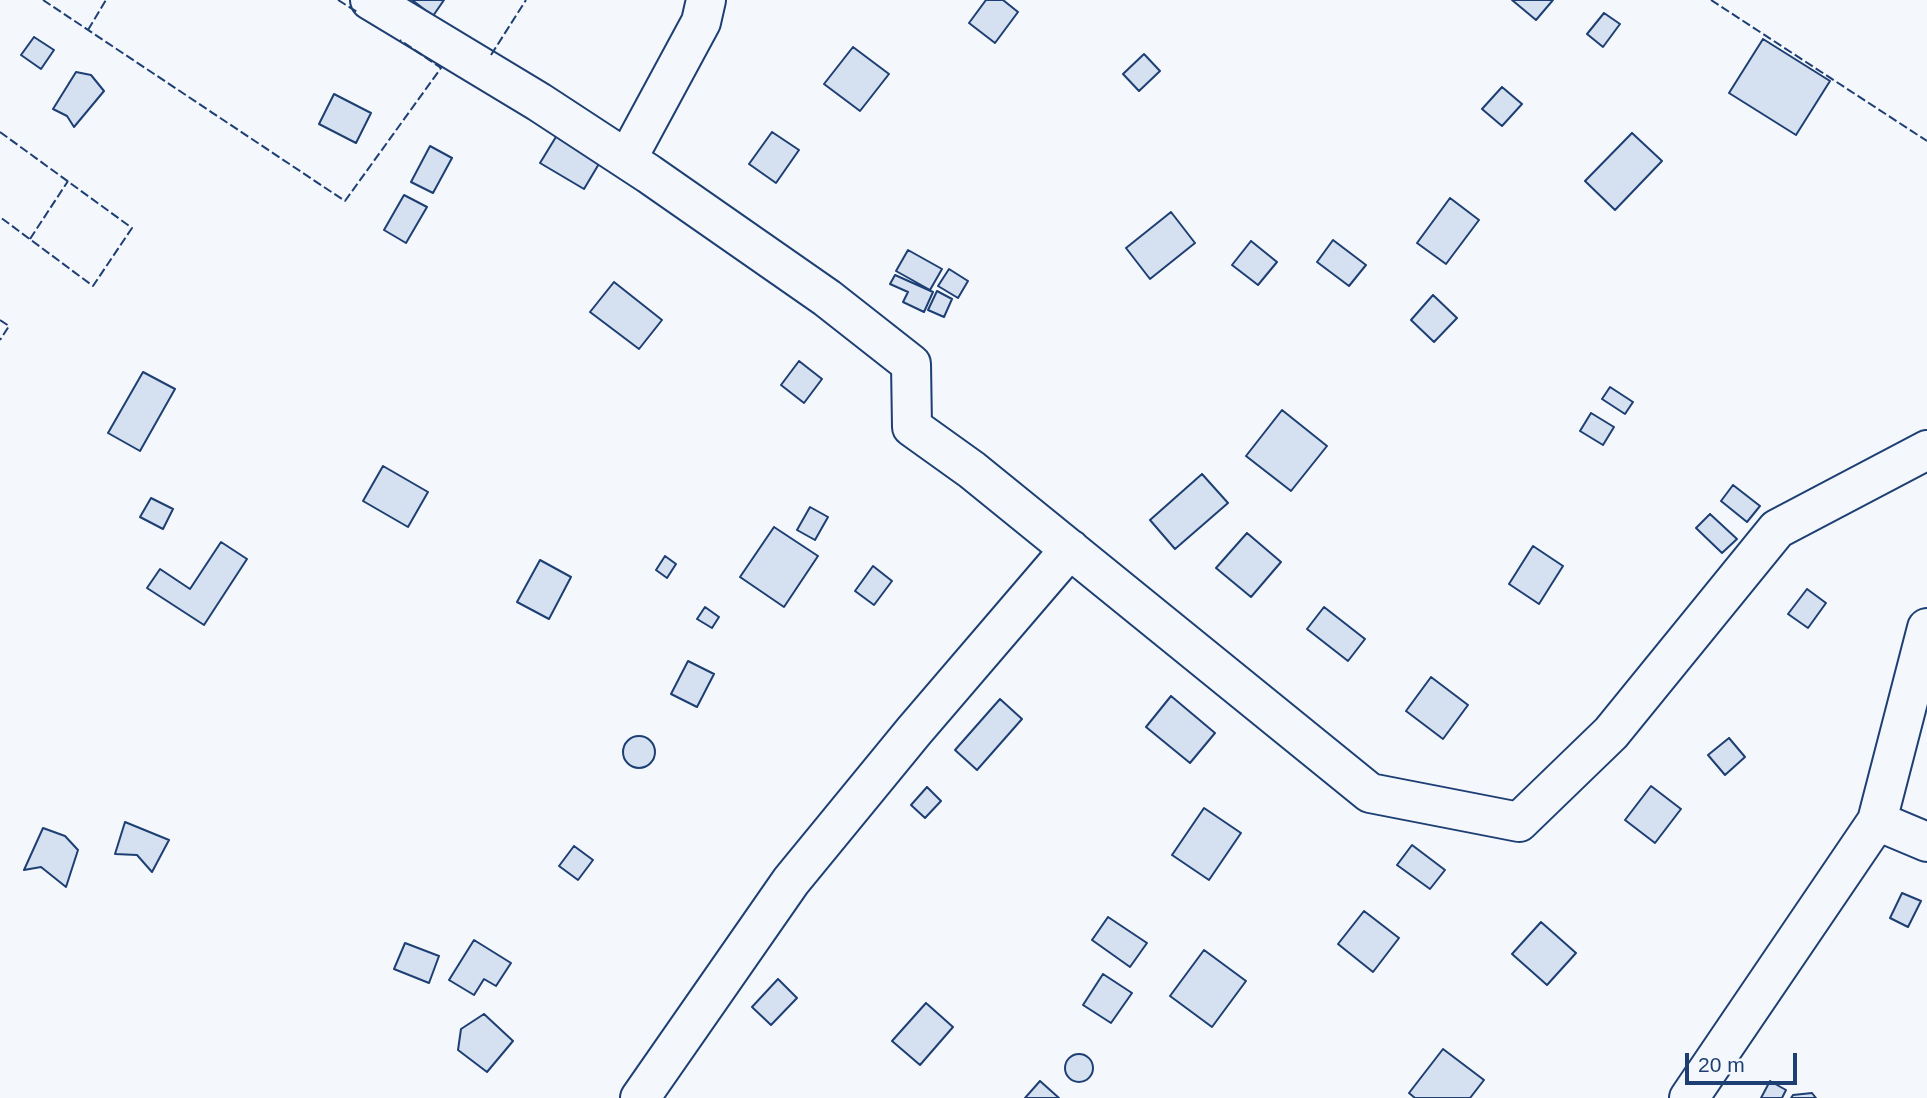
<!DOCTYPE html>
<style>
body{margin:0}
#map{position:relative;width:1927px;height:1098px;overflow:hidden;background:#f4f7fb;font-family:Arial,sans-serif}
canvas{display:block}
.scale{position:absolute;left:1685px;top:1053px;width:112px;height:32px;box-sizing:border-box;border:4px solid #1d3f73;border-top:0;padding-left:9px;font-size:21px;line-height:24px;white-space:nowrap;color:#1d3f73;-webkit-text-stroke:5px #f4f7fb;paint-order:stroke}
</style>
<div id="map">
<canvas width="1927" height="1098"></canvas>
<div class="scale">20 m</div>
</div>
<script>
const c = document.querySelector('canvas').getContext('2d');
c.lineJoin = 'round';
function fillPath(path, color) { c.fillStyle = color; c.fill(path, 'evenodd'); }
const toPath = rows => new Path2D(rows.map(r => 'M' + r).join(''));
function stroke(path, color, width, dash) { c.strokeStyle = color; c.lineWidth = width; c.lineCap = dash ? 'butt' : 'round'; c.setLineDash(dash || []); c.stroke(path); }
const building = toPath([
 [412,0,444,0,433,16,412,0],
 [986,0,1003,0,1018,12,995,43,969,23,986,0],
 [1512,0,1553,0,1536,20,1512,0],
 [1604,13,1620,24,1603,47,1587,34,1604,13],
 [34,37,54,50,41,69,21,55,34,37],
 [1763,39,1830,81,1796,135,1729,93,1763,39],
 [853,47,889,74,860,111,824,84,853,47],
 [1144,54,1160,71,1139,91,1123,74,1144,54],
 [76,72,91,75,104,91,74,127,67,116,53,109,76,72],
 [1502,87,1522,104,1502,126,1482,109,1502,87],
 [334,94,371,113,356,143,319,124,334,94],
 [562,127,606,152,584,189,540,163,562,127],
 [772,132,799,150,776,183,749,164,772,132],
 [1632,133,1662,161,1615,210,1585,181,1632,133],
 [430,146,452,158,433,193,411,182,430,146],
 [404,195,427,207,406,243,384,230,404,195],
 [1450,198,1479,220,1446,264,1417,243,1450,198],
 [1171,212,1195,243,1150,279,1126,248,1171,212],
 [1333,240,1366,265,1349,286,1317,262,1333,240],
 [1251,241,1277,262,1258,285,1232,265,1251,241],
 [908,250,942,269,930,290,896,271,908,250],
 [949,269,968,281,958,298,938,286,949,269],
 [895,275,933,292,924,312,903,302,908,292,890,284,895,275],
 [614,282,662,320,639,349,590,312,614,282],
 [937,291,952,299,944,317,928,310,937,291],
 [1433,295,1457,318,1434,342,1411,320,1433,295],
 [799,361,822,379,804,403,781,385,799,361],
 [143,372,175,389,140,451,108,433,143,372],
 [1610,387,1633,402,1625,414,1602,399,1610,387],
 [1282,410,1327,446,1291,491,1246,456,1282,410],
 [1591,413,1614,427,1603,445,1580,431,1591,413],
 [383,466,428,492,408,527,363,501,383,466],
 [1202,474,1228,503,1175,549,1150,520,1202,474],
 [1733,485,1760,506,1747,522,1721,501,1733,485],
 [151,498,173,509,163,529,140,517,151,498],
 [810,507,828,517,815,540,797,530,810,507],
 [1710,514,1737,539,1722,553,1696,528,1710,514],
 [774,527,818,556,784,607,740,577,774,527],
 [1247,533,1281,562,1251,597,1216,568,1247,533],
 [221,542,247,559,204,625,147,588,160,569,190,589,221,542],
 [1533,546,1563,566,1539,604,1509,584,1533,546],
 [665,556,676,564,667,578,656,570,665,556],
 [540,560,571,577,549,619,517,602,540,560],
 [873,566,892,581,874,605,855,591,873,566],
 [1807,589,1826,603,1808,628,1788,614,1807,589],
 [705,607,719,617,712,628,697,619,705,607],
 [1324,607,1365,639,1348,661,1307,629,1324,607],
 [688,661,714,674,697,707,671,694,688,661],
 [1431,677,1468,705,1443,739,1406,711,1431,677],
 [1171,696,1215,733,1190,763,1146,727,1171,696],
 [1000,699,1022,719,977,770,955,750,1000,699],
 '623 752a16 16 0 1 1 32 0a16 16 0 1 1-32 0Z',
 [1729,738,1745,757,1725,775,1708,755,1729,738],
 [1651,786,1681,809,1655,843,1625,820,1651,786],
 [927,787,941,801,925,818,911,805,927,787],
 [1204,808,1241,833,1209,880,1172,855,1204,808],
 [125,822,169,840,152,872,137,855,115,854,125,822],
 [43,828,65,836,78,850,66,887,41,867,24,870,43,828],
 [1412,845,1445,870,1430,889,1397,865,1412,845],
 [574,846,593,860,578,880,559,866,574,846],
 [1902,893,1921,901,1908,927,1890,918,1902,893],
 [1364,911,1399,938,1373,972,1338,944,1364,911],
 [1108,917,1147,943,1130,967,1092,940,1108,917],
 [1541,922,1576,953,1547,985,1512,954,1541,922],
 [474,940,511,963,496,986,484,979,474,995,449,980,474,940],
 [405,943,439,956,429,983,394,969,405,943],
 [1204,950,1246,981,1212,1027,1170,996,1204,950],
 [1103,974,1132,993,1111,1023,1083,1005,1103,974],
 [778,979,797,998,771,1025,752,1007,778,979],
 [926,1003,953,1027,920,1065,892,1041,926,1003],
 [484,1014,513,1041,487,1072,458,1050,461,1029,484,1014],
 [1443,1049,1484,1080,1470,1098,1415,1098,1409,1093,1443,1049],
 '1065 1068a14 14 0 1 1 28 0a14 14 0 1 1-28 0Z',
 [1040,1081,1059,1098,1025,1098,1040,1081],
 [1770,1081,1786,1090,1782,1098,1761,1098,1770,1081],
 [1812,1093,1816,1098,1791,1098,1793,1095,1812,1093]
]);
const minor = toPath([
 [370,0,539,102,649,174,827,298,911,364,912,427,972,470,1370,793,1519,822,1611,733,1777,529,1927,450],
 [627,159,701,22,706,0],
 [1877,821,1927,842],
 [640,1098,791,881,914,731,1070,549],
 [1689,1098,1877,821,1927,628]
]);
const fence = toPath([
 [43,0,345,201,441,68,400,40],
 [338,0,359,13],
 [1711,0,1927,141],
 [88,30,106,0],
 [491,55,526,0],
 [0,132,132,228,93,286,0,217],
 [30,239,68,181],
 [0,320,9,326,0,340]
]);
fillPath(building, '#d5e0f0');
stroke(building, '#1d3f73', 2);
stroke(minor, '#1d3f73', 42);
stroke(minor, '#f4f7fb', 38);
stroke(fence, '#1d3f73', 2, [9, 3.5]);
</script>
